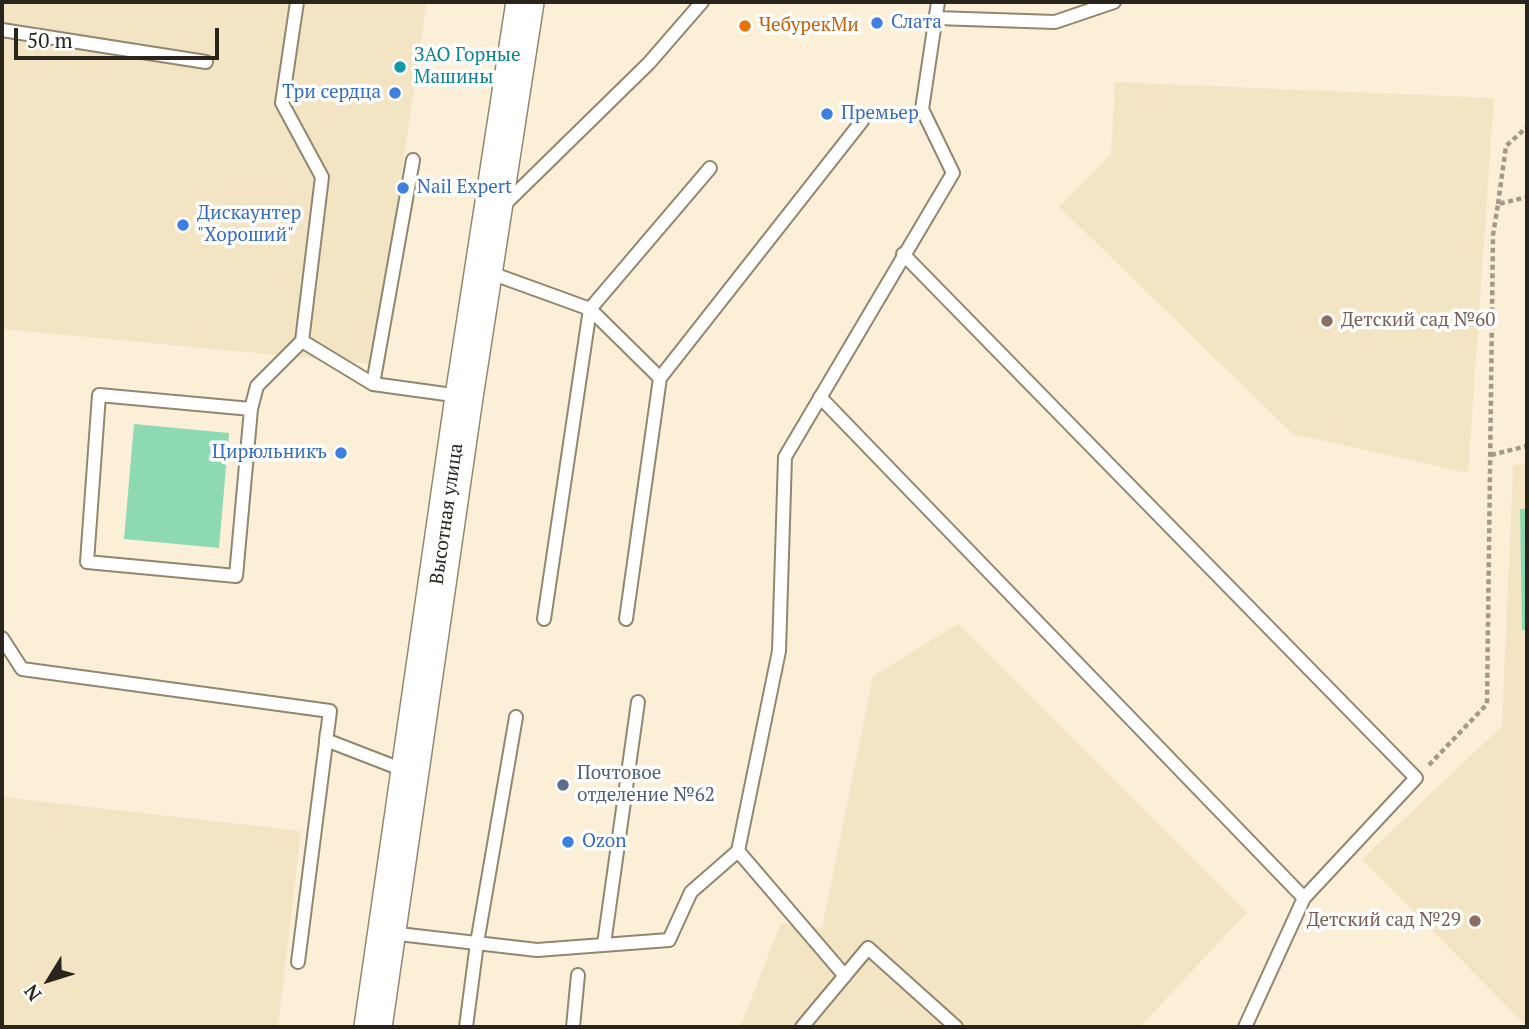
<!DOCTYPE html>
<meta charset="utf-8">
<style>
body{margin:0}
#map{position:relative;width:1529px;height:1029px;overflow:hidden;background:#fbf0d7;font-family:"PT Serif",serif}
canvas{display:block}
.frame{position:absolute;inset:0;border:4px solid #29251c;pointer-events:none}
.north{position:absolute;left:14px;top:945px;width:70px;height:70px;-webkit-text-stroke:5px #fff;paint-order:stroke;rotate:232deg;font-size:19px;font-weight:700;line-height:28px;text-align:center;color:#29251c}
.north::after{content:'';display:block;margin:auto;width:24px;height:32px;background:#29251c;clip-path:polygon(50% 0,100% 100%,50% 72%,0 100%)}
.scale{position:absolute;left:14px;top:28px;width:205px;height:32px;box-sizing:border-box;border:4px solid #29251c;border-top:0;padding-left:9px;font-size:21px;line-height:24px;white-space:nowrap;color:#29251c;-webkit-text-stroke:5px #fff;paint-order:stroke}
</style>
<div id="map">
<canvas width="1529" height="1029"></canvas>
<div class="frame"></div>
<div class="north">N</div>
<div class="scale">50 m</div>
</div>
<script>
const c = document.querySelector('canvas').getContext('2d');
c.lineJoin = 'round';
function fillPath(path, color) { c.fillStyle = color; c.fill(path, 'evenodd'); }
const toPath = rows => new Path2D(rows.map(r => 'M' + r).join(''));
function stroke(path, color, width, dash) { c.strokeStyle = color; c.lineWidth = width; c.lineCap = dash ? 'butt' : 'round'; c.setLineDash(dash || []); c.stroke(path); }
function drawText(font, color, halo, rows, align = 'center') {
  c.font = font + ' "PT Serif",serif'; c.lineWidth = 7; c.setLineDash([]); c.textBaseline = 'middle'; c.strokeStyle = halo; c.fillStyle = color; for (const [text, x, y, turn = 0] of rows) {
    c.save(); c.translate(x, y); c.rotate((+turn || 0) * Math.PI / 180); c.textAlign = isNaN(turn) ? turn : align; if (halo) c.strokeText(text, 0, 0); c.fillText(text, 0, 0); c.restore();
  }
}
const built = toPath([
 [2,2,427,2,373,364,2,329],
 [1115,82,1494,98,1468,473,1293,434,1059,207,1111,154],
 [1527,462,1527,1027,1362,859,1502,726,1513,466],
 [958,624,1247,912,1140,1027,740,1027,781,923,822,928,873,676],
 [2,797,301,831,278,1027,2,1027]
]);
const green = toPath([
 [134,424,229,433,219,548,124,539],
 [1520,509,1527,509,1527,630,1522,630]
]);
const path = toPath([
 [1498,204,1506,146,1527,127],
 [1491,455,1527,446],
 [1429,765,1487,704,1493,235,1498,204,1527,197]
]);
const service = toPath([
 [297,2,282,103,322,177,302,341,373,384,460,396],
 [936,18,1055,22,1114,2],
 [2,30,206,62],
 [503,206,649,63,702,2],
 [903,254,1416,778,1304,898],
 [488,272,590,309,660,378,862,121],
 [373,384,413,160],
 [820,397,1304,898,1245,1027],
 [251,409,99,395,87,562,236,576,251,409,257,386,302,341],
 [544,619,590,309,710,168],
 [626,619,660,378],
 [2,638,22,669,330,711],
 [327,732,326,740,406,771],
 [738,851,845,976],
 [390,933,537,950,669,940,691,892,738,851,779,651,785,457,953,173,922,109,938,2],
 [604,944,638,702],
 [298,962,330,711],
 [466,1027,477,943,516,717],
 [573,1027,578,975],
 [802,1027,868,948,956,1027]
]);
const primary = toPath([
 [373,1027,464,397,525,2]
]);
const markers = [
 [877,23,7,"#3f7fe0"],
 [745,26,7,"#e8710a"],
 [400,67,7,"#0f9aa8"],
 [395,93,7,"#3f7fe0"],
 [827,114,7,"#3f7fe0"],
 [403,188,7,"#3f7fe0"],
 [183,225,7,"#3f7fe0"],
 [1327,321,7,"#8d6e63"],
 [341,453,7,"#3f7fe0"],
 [563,785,7,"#5c6f8a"],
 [568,842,7,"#3f7fe0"],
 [1475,921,7,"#8d6e63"]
];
const shopNames = [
 ["Слата",891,23],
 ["Три сердца",381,93,"right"],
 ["Премьер",841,114],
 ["Nail Expert",417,188],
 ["Дискаунтер",197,214],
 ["\"Хороший\"",197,236],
 ["Цирюльникъ",327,453,"right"],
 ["Ozon",582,842]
];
const foodNames = [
 ["ЧебурекМи",759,26]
];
const cultureNames = [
 ["ЗАО Горные",414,56],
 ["Машины",414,78]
];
const educationNames = [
 ["Детский сад №60",1341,321],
 ["Детский сад №29",1461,921,"right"]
];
const streetNames = [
 ["Высотная улица",447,514,-82]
];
const serviceNames = [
 ["Почтовое",577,774],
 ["отделение №62",577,796]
];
fillPath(built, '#f3e4c4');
fillPath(green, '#8ddab2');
stroke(service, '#918670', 16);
stroke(primary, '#918670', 40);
stroke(path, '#a29a87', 4.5, [5, 3.5]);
stroke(service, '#fff', 12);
stroke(primary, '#fff', 37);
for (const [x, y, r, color] of markers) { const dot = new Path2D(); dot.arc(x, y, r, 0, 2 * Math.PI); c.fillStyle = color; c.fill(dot); stroke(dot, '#fff', 2.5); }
drawText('19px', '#366cbe', '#fff', shopNames, 'left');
drawText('19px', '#c56008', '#fff', foodNames, 'left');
drawText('19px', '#0d838f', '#fff', cultureNames, 'left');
drawText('19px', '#785e54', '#fff', educationNames, 'left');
drawText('19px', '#29251c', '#fff', streetNames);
drawText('19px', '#4e5e75', '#fff', serviceNames, 'left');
</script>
